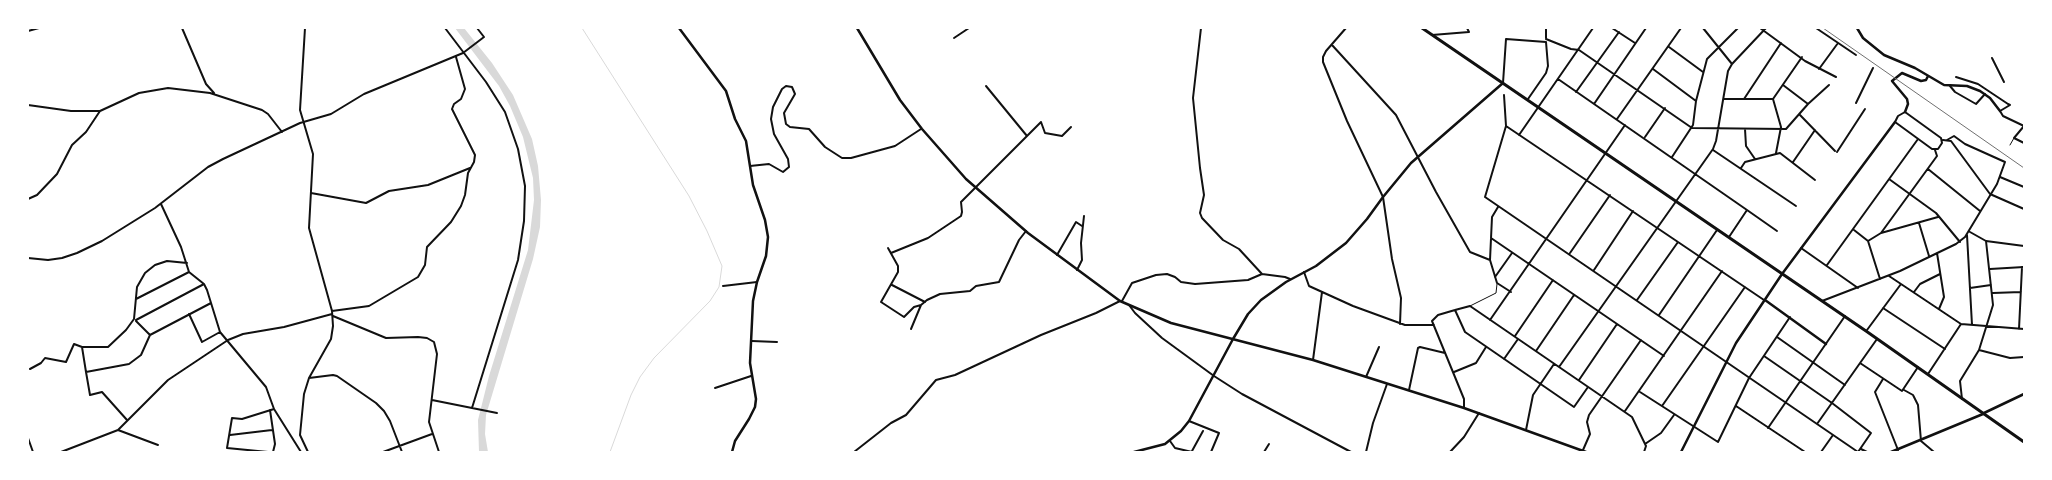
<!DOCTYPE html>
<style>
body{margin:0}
#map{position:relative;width:2052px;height:480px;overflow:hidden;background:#fff;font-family:"Archivo Narrow",sans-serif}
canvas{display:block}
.frame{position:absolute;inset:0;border:29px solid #fff;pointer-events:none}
</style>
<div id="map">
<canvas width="2052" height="480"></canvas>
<div class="frame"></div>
</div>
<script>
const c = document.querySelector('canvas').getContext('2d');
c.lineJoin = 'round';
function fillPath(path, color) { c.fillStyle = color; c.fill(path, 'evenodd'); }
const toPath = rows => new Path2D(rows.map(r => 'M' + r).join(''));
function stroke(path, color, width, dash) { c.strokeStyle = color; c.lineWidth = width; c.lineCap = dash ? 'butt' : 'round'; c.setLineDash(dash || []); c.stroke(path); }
const water = toPath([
 [455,28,464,28,492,63,513,95,532,139,538,166,541,200,540,227,533,259,486,415,485,434,488,452,479,452,478,420,489,376,528,250,534,200,533,178,523,137,510,106,499,86]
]);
const stream = toPath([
 [582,28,689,196,707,231,722,266,719,287,710,301,654,358,640,377,631,395,610,452]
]);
const pedestrian = toPath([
 [2010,145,2014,138],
 [1470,306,1496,293,1497,284]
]);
const minor = toPath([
 [182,28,206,84,214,93],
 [305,28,300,110,313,154,309,228,332,311,333,326,331,339,309,378,304,394,300,435,308,452],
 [445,28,486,82,505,112,518,149,525,186,524,221,518,260,472,408],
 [1201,28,1193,98,1200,168,1204,195,1200,213,1202,218,1223,240,1239,249,1262,274],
 [1346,28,1326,51,1323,57,1323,62,1347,121,1383,197,1392,259,1401,298,1400,324],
 [1546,28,1546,38],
 [1612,28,1635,43],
 [1703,28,1732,64],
 [1760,28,1805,61,1836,77],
 [1816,28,1856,55],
 [28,31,39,28],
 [1432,35,1469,32,1467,28],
 [954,38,969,28],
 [1546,39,1571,49,1579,50,1692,128,1786,129,1808,104,1829,85],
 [1332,45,1396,115,1436,192,1470,252,1490,260],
 [1669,47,1703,72],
 [1992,58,2004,82],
 [1653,69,1696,101],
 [1819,69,1838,43],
 [1956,77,1978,84,2008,104,2010,105,2000,111,2003,116,2024,126],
 [1558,79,1747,210],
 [1503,83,1506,39,1546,42],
 [1783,85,1808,104],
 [986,86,1027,136],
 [1950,86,1955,92,1976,104,1985,94],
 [1576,92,1619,32],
 [1504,95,1506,126,1485,197,1858,452],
 [1528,99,1546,73,1548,66,1546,42],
 [1724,99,1773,99,1802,57],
 [1744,99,1781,43],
 [1773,99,1781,127,1776,153],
 [1856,103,1873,68],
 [1594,104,1646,28],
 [28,105,71,111,100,111,139,93,168,88,210,93,262,110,268,114,282,132],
 [1905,112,1941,138,1942,143,1938,149,1932,149,1895,122,1898,116,1905,112],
 [1800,115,1835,151],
 [1617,119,1681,28],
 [1506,126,1764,300],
 [2024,126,2014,138,2024,143],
 [1745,129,1746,146,1755,159],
 [1519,135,1593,28],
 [1645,137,1665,108],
 [1943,140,1951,141,1990,194,2024,209],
 [1713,150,1796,206],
 [1837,152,1865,109],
 [1672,157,1693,125,1696,101,1707,59,1738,28],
 [1793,162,1815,130],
 [750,166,769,164,783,172,789,167,788,159,774,134,771,119,773,107,782,89,786,86,792,87,795,94,784,113,786,124,790,127,809,129,825,147,842,158,851,158,895,146,921,129],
 [1741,168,1745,162,1780,153,1815,180],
 [1928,169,1980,211],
 [2000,177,2024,187],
 [1889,179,1936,213,1960,242],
 [311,193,366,203,389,191,428,185,470,168],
 [28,199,37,195,57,174,72,145,86,132,100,111],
 [161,204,181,247,189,272,204,284,207,290,220,332,266,387,274,409,301,452],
 [1498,207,1492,217,1490,260,1497,283,1511,292],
 [1919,223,1929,256],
 [1854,230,1868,241,1880,279],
 [1970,232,1986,241,2024,246],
 [1881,233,1937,156,1935,150],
 [1967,235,1972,325],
 [1729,237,1747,210,1777,231],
 [1491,238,1664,356],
 [1868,241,1881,233,1938,217],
 [888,248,898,266,898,272,881,302,904,317,914,307,921,305],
 [1801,248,1858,288],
 [891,253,928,238,961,216,962,212,961,202,1041,122,1045,133,1062,136,1071,127],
 [1570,253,1610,195],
 [1937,253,1944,297,1939,309],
 [1057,255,1076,222,1082,226],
 [28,258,48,260,62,258,77,253,102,241,155,208,208,167,223,159,300,123,331,114,364,94,463,53,484,37,477,28],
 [187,263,167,261,155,265,145,273,137,287,134,319,126,330,108,347,82,347,86,372,129,364,141,355,150,335,211,303],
 [1827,265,1918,139],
 [1990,269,2024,267],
 [1077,270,1082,260,1081,243,1084,216],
 [1594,270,1633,211],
 [1304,272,1309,286,1353,306,1405,325,1434,325],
 [1889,276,1961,324,2024,329],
 [1495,277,1512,253],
 [892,285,925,302],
 [723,286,757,282],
 [1970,288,1991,285],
 [1914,292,1920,284,1940,274],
 [1993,293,2021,292],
 [136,299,189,272],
 [1637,300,1678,242],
 [1122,301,1132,283,1156,275,1167,274,1175,277,1181,282,1195,284,1248,280,1262,274,1285,277,1290,279],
 [1822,301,1900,271,1956,244,1965,237,1997,184,2005,162,1965,144,1954,136,1947,140],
 [1129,305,1135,313,1162,338,1214,376,1242,394,1351,452],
 [1883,308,1945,349],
 [1455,310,1438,315,1432,321,1464,399,1464,408],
 [332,311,369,306,418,277,425,265,427,247,451,222,461,206,465,195,468,173,474,162,475,155,452,109,454,104,461,99,465,89,456,57],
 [189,314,202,342,220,332],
 [1659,315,1717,230],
 [333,316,386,338,418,337,427,338,434,342,437,354,429,422,439,452],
 [136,320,204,284],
 [1490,320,1625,125],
 [136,321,150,335],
 [911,329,921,305,927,300,940,294,970,291,976,286,999,282,1019,240,1026,231],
 [2019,329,2022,267],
 [1867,330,1901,284],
 [1515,336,1553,280],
 [1777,337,1845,385],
 [752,341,777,342],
 [1979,350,2010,358,2024,357],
 [1536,351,1574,295],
 [1764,356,1832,403,1871,433,1858,452],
 [1504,359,1518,339],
 [1313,360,1322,292],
 [1860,363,1902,391,1918,367],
 [1559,367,1713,149,1716,141,1728,71,1732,64,1766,28],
 [30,369,41,363,45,358,66,362,74,344,82,347],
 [86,372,90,395,102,392,127,420],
 [1454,372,1476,363,1486,347],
 [1928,374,1961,324],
 [1366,377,1379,347],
 [309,378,333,375,337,376,376,403,384,411,390,421,402,452],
 [1883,379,1875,392,1898,450],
 [1579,380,1617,324],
 [1588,387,1574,407,1465,332,1455,310,1470,306,1632,417,1646,446,1644,452],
 [715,388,751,376],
 [1409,390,1418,348,1420,347,1445,353],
 [1904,390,1913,395,1918,405,1921,441,1934,452],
 [1640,392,1718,442,1749,378,1790,317],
 [1962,399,1960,381,1979,350,1993,305,1986,241],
 [432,400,497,413],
 [1662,406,1745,287],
 [1736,406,1805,452],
 [270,410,275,444,273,452],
 [1625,411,1722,271],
 [1189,421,1219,433,1211,452],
 [1817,424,1877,339],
 [1768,428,1845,316],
 [118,430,158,445],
 [1526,430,1533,395,1554,364],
 [230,435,272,430],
 [28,438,33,452],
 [1170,441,1175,448,1192,452],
 [1645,444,1661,433,1674,415],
 [1861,449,1867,452],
 [1583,450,1590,434,1587,422,1589,415,1641,340],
 [1192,451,1203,431],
 [61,452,118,430,168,380,228,340,243,334,284,327,332,314],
 [268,452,227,448,232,418,242,419,274,409],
 [383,452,432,434],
 [854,452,891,423,906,415,936,380,955,375,1041,335,1096,313,1120,301],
 [1264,452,1269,444],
 [1366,452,1373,423,1387,384],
 [1450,452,1464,437,1479,413],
 [1821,452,1833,435]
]);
const tertiary = toPath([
 [679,28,726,91,735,119,746,141,753,185,765,220,768,237,766,256,757,282,753,301,750,363,756,399,755,407,749,419,735,441,732,452],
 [857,28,900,100,922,129,966,179,1028,233,1120,301,1171,323,1313,360,1464,408,1586,452],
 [1857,28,1863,38,1884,55,1915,68,1944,85,1967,86,1980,91,1990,98,2000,111],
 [1905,112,1908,104,1907,99,1892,81,1902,73,1921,81,1926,80,1928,76],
 [1765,300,1826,344],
 [1681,452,1736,343,1782,274,1895,122],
 [1891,452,1983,414]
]);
const secondary = toPath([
 [1984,413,2024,394],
 [1134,452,1165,444,1181,431,1189,421,1233,339,1248,314,1261,300,1286,282,1316,266,1346,243,1367,219,1383,197,1411,163,1503,83]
]);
const trunk = toPath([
 [1422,28,1866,331,2024,442]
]);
const rail = toPath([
 [1823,28,2024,168]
]);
fillPath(water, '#d9d9d9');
stroke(stream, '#d9d9d9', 1);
stroke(pedestrian, '#111', 1);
stroke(minor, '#111', 2);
stroke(tertiary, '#111', 2.5);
stroke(secondary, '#111', 2.5);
stroke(trunk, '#111', 3);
stroke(rail, '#707070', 1);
</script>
